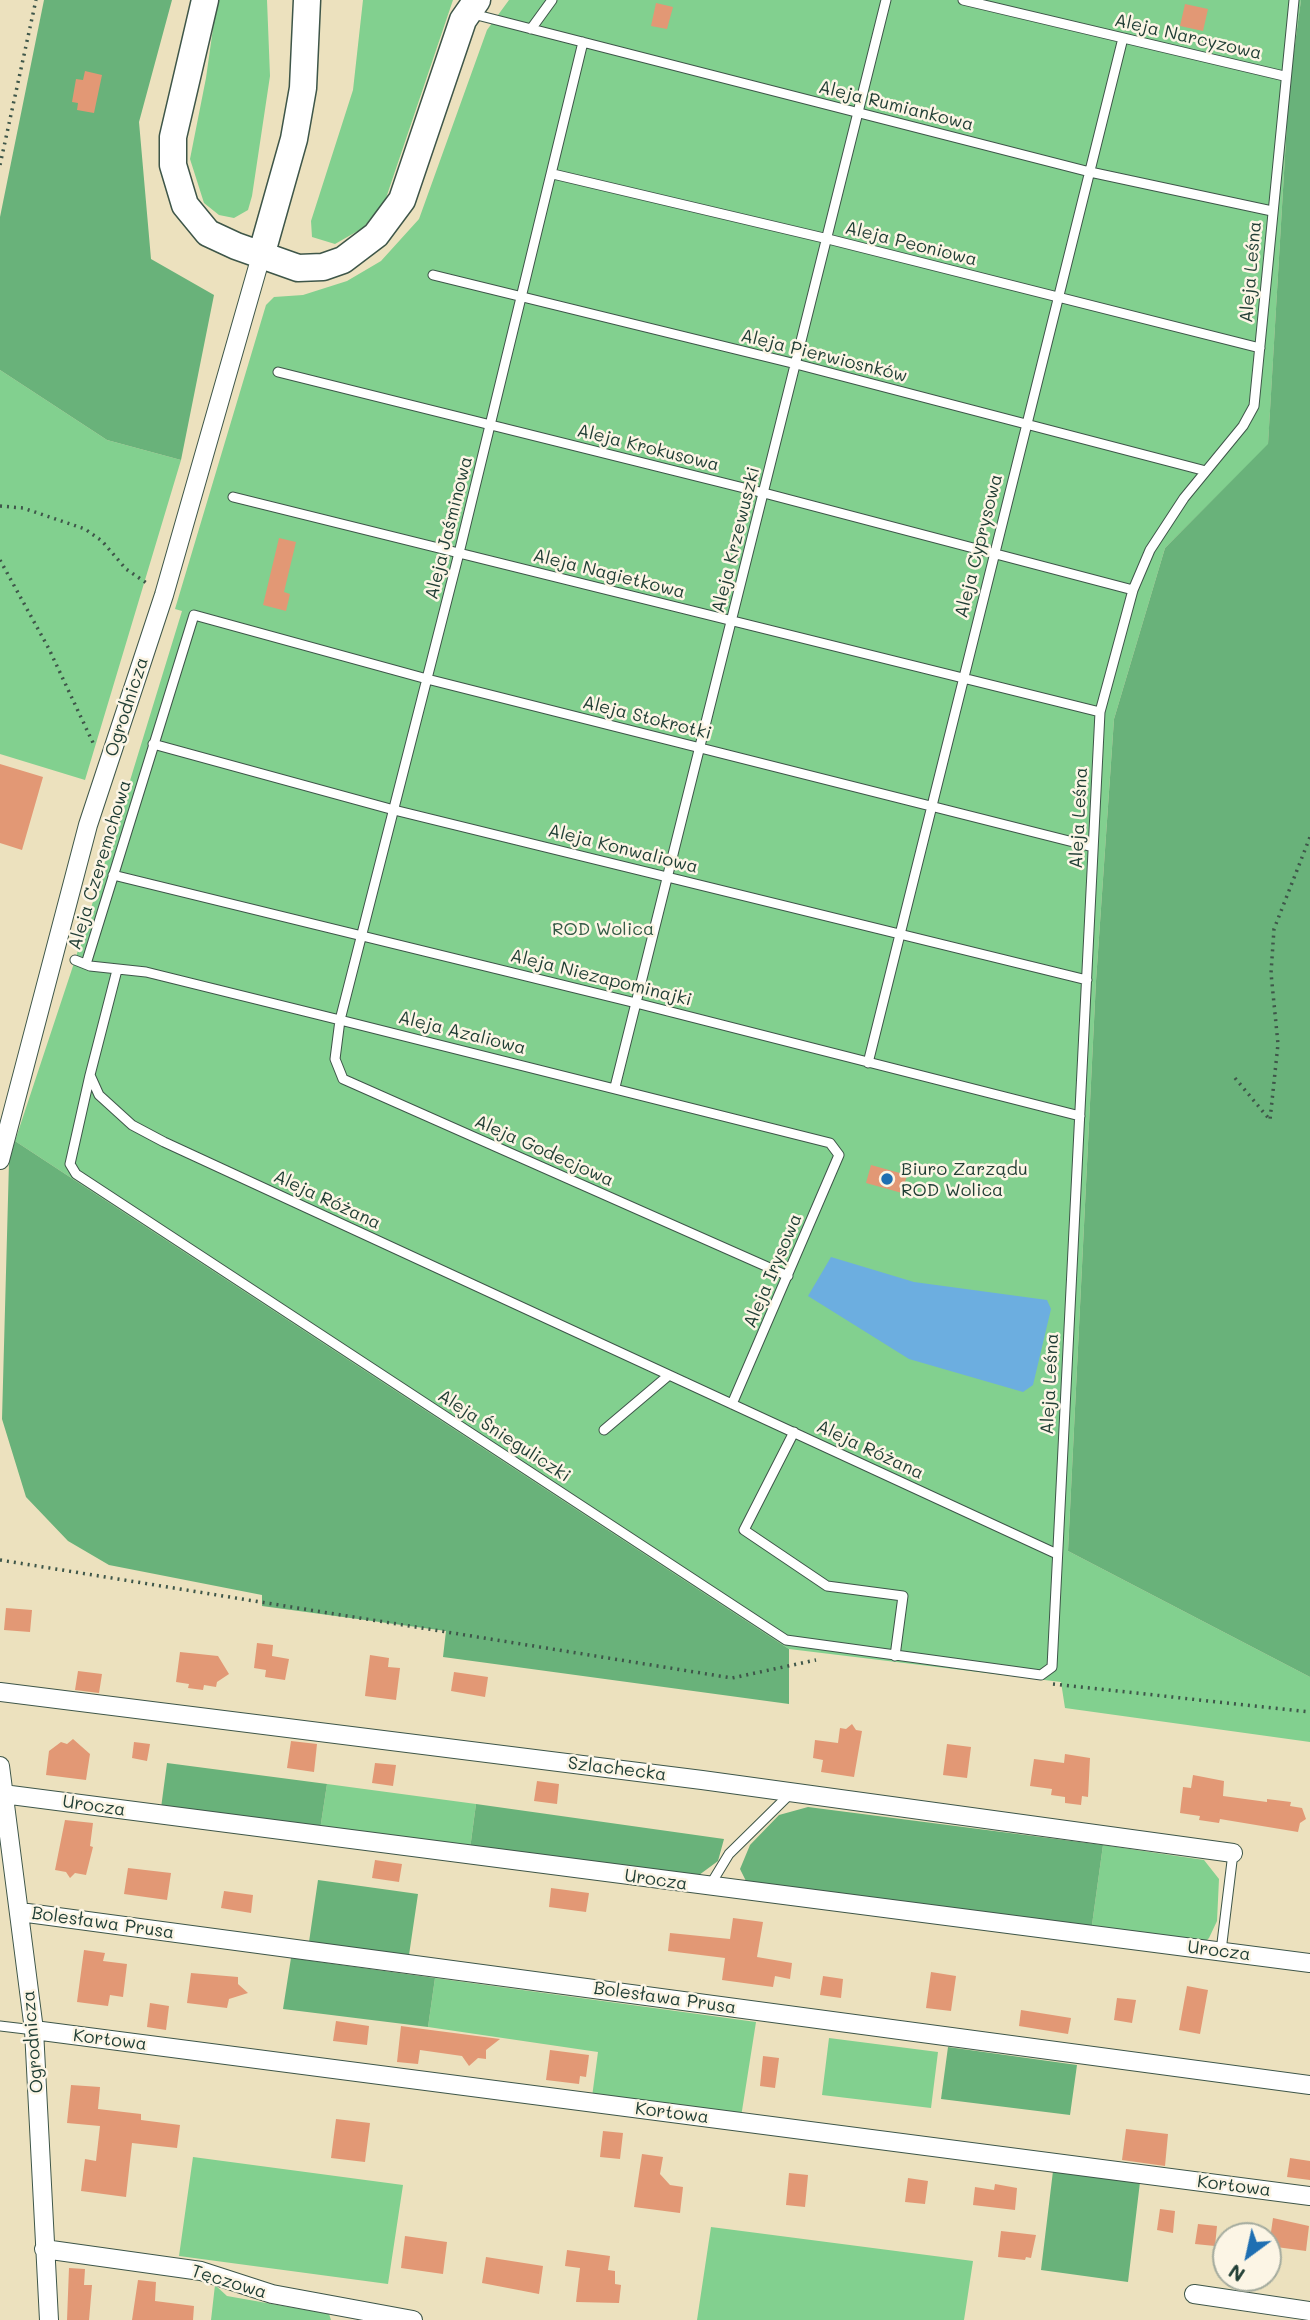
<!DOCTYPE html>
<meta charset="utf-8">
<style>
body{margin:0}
#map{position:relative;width:1310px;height:2320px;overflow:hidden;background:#ece1be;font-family:Mali,sans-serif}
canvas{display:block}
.north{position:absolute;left:1212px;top:2222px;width:70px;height:70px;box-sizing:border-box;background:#fcf5e5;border:2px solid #a4ab9e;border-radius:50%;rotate:213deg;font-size:19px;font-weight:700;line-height:28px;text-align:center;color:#1f3d34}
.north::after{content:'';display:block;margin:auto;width:24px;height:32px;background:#1f6fb2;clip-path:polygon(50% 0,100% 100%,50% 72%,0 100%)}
</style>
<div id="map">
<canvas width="1310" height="2320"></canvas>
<div class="north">N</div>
</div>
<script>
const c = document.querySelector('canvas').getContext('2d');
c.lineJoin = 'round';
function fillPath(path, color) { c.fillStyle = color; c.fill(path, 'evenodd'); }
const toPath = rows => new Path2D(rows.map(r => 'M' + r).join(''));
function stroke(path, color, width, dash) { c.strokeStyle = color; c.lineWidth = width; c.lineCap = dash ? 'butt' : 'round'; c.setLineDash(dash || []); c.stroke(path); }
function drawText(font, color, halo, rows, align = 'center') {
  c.font = font + ' Mali,sans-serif'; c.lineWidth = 5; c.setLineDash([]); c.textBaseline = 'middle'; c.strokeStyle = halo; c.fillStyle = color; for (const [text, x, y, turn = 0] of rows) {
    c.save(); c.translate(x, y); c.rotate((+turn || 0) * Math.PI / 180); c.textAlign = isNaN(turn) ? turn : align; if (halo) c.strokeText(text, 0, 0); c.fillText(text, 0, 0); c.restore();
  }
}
const green = toPath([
 [217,0,267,0,270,76,252,196,248,210,234,218,219,215,204,203,190,159,206,78],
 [363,0,453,0,385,201,363,228,335,244,312,237,311,221,353,90],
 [509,0,1301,0,1289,88,1268,445,1165,548,1114,719,1096,981,1068,1551,1310,1677,1310,1742,1065,1708,1061,1682,789,1649,15,1141,75,960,182,611,175,609,266,305,274,297,303,295,347,281,381,261,419,219,487,30],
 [0,370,107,440,181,460,85,780,0,754],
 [327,1784,476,1804,470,1849,320,1830],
 [1103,1845,1204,1860,1219,1879,1217,1921,1209,1938,1204,1943,1091,1932],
 [435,1978,756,2022,741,2117,592,2097,598,2052,428,2027],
 [829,2038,938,2052,931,2108,822,2095],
 [193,2157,403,2185,388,2284,179,2256],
 [711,2227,973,2261,964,2320,697,2320],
 [215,2285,227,2296,329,2314,331,2320,211,2320]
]);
const forest = toPath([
 [44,0,172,0,139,122,151,259,214,295,181,460,107,440,0,370,0,217],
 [1301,0,1310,0,1310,1677,1068,1551,1096,981,1114,719,1165,548,1268,444,1289,88],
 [15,1141,789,1649,789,1704,443,1657,446,1631,262,1606,262,1595,109,1565,68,1541,26,1497,2,1419,9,1162],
 [167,1763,327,1784,320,1830,161,1808],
 [476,1804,724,1839,718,1861,695,1878,470,1849],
 [808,1807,1103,1845,1091,1932,747,1883,740,1869,750,1845,779,1815],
 [318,1880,418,1894,409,1955,309,1942],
 [291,1958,435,1978,428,2027,283,2009],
 [948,2047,1077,2065,1070,2115,941,2099],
 [1053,2171,1140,2182,1128,2282,1041,2270]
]);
const water = toPath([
 [831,1257,914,1282,1047,1300,1051,1309,1033,1385,1023,1392,909,1359,808,1296]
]);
const building = toPath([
 [656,3,673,7,667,29,651,26],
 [1185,4,1208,9,1203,31,1180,26],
 [85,71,102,75,94,113,77,110,78,103,72,102,76,79,83,80],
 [279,538,296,542,284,592,290,594,286,611,263,605],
 [0,764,43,777,22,850,0,843],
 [871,1165,907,1175,902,1193,866,1183],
 [6,1608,32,1610,30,1632,4,1630],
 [257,1643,273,1645,272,1656,289,1659,285,1680,265,1677,266,1670,254,1668],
 [180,1652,218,1656,229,1674,217,1682,216,1687,204,1685,203,1690,188,1688,189,1684,176,1682],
 [370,1655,389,1658,388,1667,400,1668,396,1700,365,1696],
 [78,1671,102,1674,99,1693,75,1690],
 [454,1672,488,1677,485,1697,451,1691],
 [852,1724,856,1730,862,1731,854,1777,821,1772,823,1760,813,1758,815,1740,838,1743,840,1728,846,1729],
 [73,1739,90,1754,86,1780,46,1775,49,1751,61,1742,67,1744],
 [291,1741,317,1744,314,1772,287,1768],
 [134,1742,150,1744,147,1761,132,1758],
 [947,1744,971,1747,967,1778,943,1775],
 [1065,1754,1090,1758,1088,1797,1082,1796,1081,1805,1065,1803,1065,1797,1051,1795,1052,1789,1030,1786,1034,1759,1064,1763],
 [375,1763,396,1765,393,1786,372,1783],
 [1193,1775,1224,1781,1223,1796,1267,1802,1267,1799,1291,1802,1290,1806,1302,1808,1306,1819,1300,1823,1298,1832,1220,1819,1219,1823,1199,1820,1200,1816,1180,1813,1183,1787,1191,1788],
 [537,1781,559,1784,557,1804,534,1801],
 [65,1820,93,1823,90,1846,93,1847,86,1875,75,1873,70,1878,66,1872,55,1870],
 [375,1860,402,1864,399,1882,372,1878],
 [128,1868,171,1873,167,1900,124,1894],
 [551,1888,589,1893,586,1912,549,1907],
 [224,1891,253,1895,251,1913,221,1908],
 [733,1918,763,1922,757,1957,792,1963,790,1979,775,1976,773,1987,722,1980,725,1958,668,1951,670,1933,730,1939],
 [84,1950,105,1953,103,1961,127,1964,123,1997,110,1995,108,2006,77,2002],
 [931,1972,956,1976,951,2011,926,2008],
 [191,1973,238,1977,238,1984,248,1993,229,1999,227,2008,187,2003],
 [823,1976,843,1979,841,1998,820,1995],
 [1187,1986,1208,1990,1200,2034,1179,2030],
 [1117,1998,1136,2000,1132,2023,1114,2020],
 [150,2003,169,2006,166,2030,147,2027],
 [1021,2010,1071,2018,1068,2034,1019,2026],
 [336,2021,369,2026,367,2045,333,2041],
 [401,2026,423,2029,500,2039,486,2050,486,2059,478,2058,469,2066,462,2056,420,2050,418,2064,397,2062],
 [550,2050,589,2055,586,2077,580,2076,579,2084,546,2080],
 [763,2056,779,2058,775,2088,760,2086],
 [71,2085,100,2087,98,2109,141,2114,141,2120,180,2125,177,2148,132,2143,126,2197,81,2191,85,2159,96,2161,100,2126,67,2123],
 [336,2119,370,2123,365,2162,331,2158],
 [1126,2129,1168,2134,1165,2166,1122,2160],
 [603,2131,623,2133,620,2159,600,2157],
 [642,2154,663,2157,660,2174,670,2185,683,2187,680,2213,634,2207],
 [1290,2158,1310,2161,1310,2180,1287,2177],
 [789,2173,808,2175,805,2207,786,2205],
 [908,2178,928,2181,925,2204,905,2202],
 [995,2184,1017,2188,1015,2210,973,2205,975,2187,994,2190],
 [1160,2209,1175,2211,1173,2233,1157,2230],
 [1273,2218,1309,2226,1306,2251,1269,2246],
 [1198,2224,1217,2226,1215,2246,1195,2244],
 [1001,2231,1036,2235,1031,2258,1026,2257,1025,2260,998,2257],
 [405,2236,447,2242,443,2274,401,2268],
 [567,2250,610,2256,608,2270,615,2271,615,2284,621,2285,619,2303,576,2302,580,2268,565,2266],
 [486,2257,543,2266,539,2294,482,2283],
 [69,2268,85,2269,84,2285,92,2285,89,2320,67,2320],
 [138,2280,156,2282,155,2301,194,2306,193,2320,132,2320]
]);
const path = toPath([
 [0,165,36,0],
 [0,506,23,508,85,529,102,541,126,569,148,584],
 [0,560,49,649,94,745],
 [1235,1078,1270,1120,1278,1044,1271,973,1274,929,1310,837],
 [0,1560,732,1678,816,1660],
 [1053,1684,1310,1712]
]);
const lane = toPath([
 [963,0,1284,76],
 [473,14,1090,172,1272,211],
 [531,29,552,0],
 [583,42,459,553,340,1020,335,1059,343,1079,788,1276],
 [553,174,828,239,1260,348],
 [433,275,796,364,1206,471],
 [278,372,764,493,1133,590],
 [233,497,1100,712],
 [153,744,394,810,1087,980],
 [113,875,636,1003,1080,1116],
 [75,960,90,966,146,972,340,1020,830,1143,839,1155,732,1404],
 [86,964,194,615,427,679,1093,847],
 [117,970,90,1075,99,1095,132,1125,164,1142,1057,1554],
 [868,1063,1123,38],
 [90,1075,70,1164,76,1174,786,1640,1041,1675,1052,1667,1100,712,1133,590,1150,550,1184,498,1243,426,1254,406,1294,0],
 [615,1087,886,0],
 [604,1430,669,1375],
 [794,1432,744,1530,827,1586,903,1596,895,1656],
 [709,1887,729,1854,790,1794],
 [1221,1951,1233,1853],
 [0,2026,34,2030]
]);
const street = toPath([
 [0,1160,88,825,164,595,261,256],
 [0,1692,702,1780,1233,1853],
 [0,1766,34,2030,49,2320],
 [3,1794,1310,1963],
 [20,1912,1310,2085],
 [34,2030,1310,2196],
 [44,2249,201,2271,272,2294,413,2320],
 [1194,2294,1310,2311]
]);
const secondary = toPath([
 [205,0,173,137,173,165,185,205,208,233,236,246,298,268,323,267,343,260,376,235,402,200,463,20,477,0],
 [261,256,294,139,303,88,307,0]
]);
const markers = [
 [887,1179,7,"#1f6fb2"]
];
const streetNames = [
 ["Aleja Narcyzowa",1188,37,13],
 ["Aleja Rumiankowa",896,106,14],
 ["Aleja Peoniowa",911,244,14],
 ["Aleja Leśna",1251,272,-85],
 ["Aleja Pierwiosnków",824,356,14],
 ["Aleja Krokusowa",648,448,14],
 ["Aleja Jaśminowa",449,528,-76],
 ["Aleja Krzewuszki",736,540,-76],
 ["Aleja Cyprysowa",979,546,-76],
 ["Aleja Nagietkowa",609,574,14],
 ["Ogrodnicza",127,707,-72],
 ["Aleja Stokrotki",647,718,14],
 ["Aleja Leśna",1079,818,-87],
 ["Aleja Konwaliowa",623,849,14],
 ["Aleja Czeremchowa",100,865,-73],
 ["Aleja Niezapominajki",601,978,14],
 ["Aleja Azaliowa",462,1033,14],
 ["Aleja Godecjowa",544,1151,24],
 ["Aleja Różana",327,1200,25],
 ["Aleja Irysowa",773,1271,-67],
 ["Aleja Leśna",1050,1384,-87],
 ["Aleja Śnieguliczki",504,1436,33],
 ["Aleja Różana",870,1450,25],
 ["Szlachecka",617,1769,7],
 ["Urocza",94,1806,8],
 ["Urocza",656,1880,8],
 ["Bolesława Prusa",103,1923,8],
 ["Urocza",1219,1951,7],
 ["Bolesława Prusa",665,1998,8],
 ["Kortowa",110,2040,7],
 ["Ogrodnicza",33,2042,-95],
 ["Kortowa",672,2113,7],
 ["Kortowa",1234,2186,7],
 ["Tęczowa",229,2282,17]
];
const parkNames = [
 ["ROD Wolica",603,929]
];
const poiNames = [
 ["Biuro Zarządu",901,1169],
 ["ROD Wolica",901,1190]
];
fillPath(green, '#82d08f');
fillPath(forest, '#69b27a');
fillPath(water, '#6caee0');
fillPath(building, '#e29875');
stroke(lane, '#3e5649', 11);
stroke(street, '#3e5649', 20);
stroke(secondary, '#3e5649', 29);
stroke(path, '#3e5649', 3.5, [2, 5]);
stroke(lane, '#fff', 9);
stroke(street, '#fff', 18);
stroke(secondary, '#fff', 26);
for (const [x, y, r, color] of markers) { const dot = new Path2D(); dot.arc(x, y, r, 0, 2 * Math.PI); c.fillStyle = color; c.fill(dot); stroke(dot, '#fcf5e5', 2.5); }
drawText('18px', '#1f3d34', '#fcf5e5', streetNames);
drawText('18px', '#335a46', '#fcf5e5', parkNames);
drawText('18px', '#1f3d34', '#fcf5e5', poiNames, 'left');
</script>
